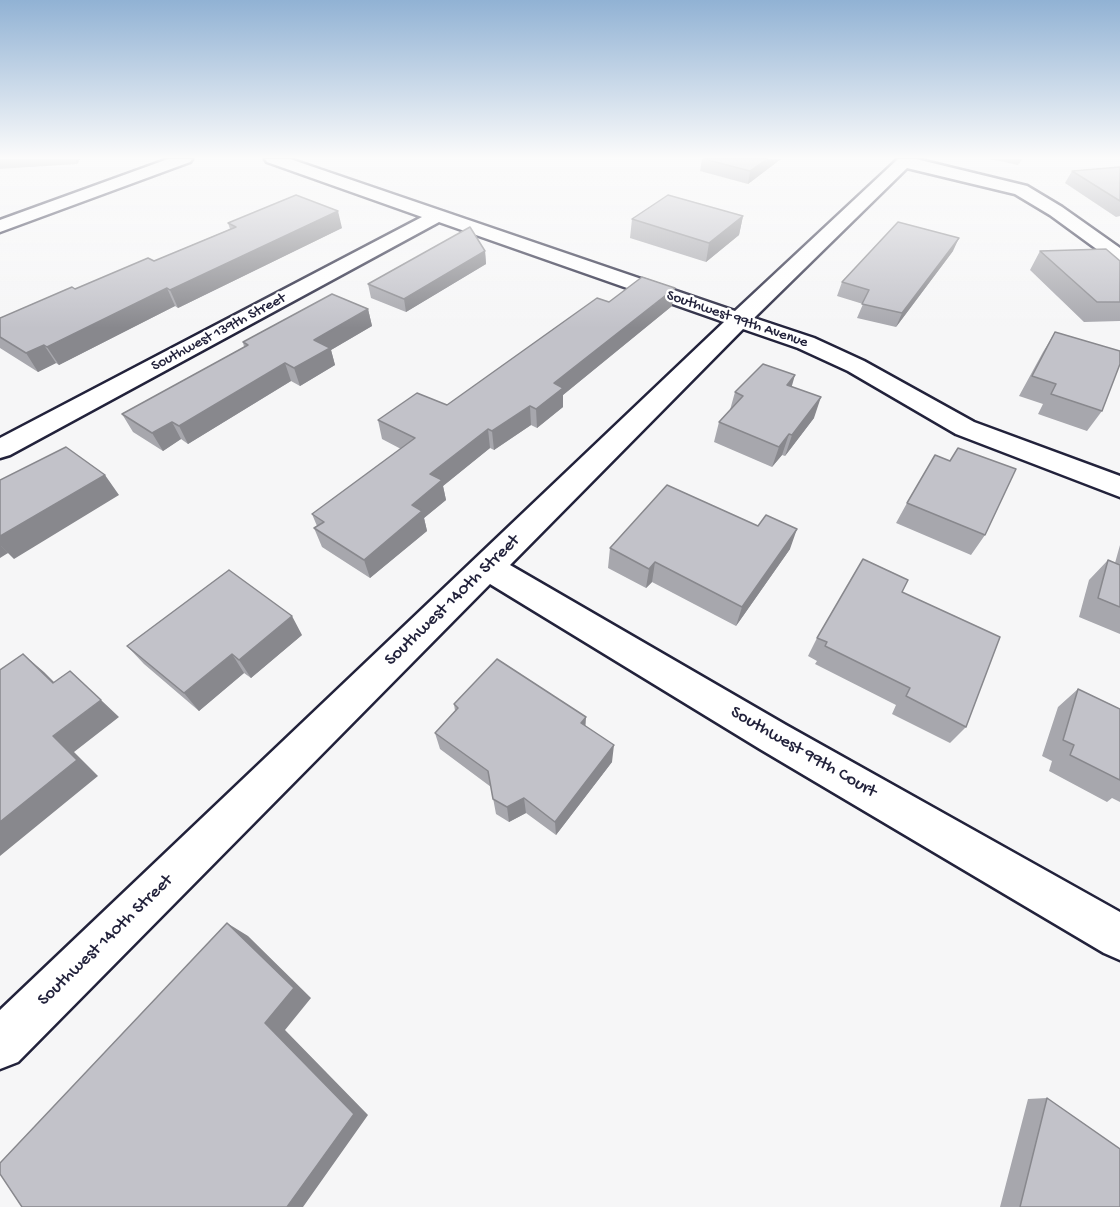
<!DOCTYPE html>
<style>
body{margin:0}
canvas{display:block;background:#f6f6f7}
</style>
<canvas width="1120" height="1207"></canvas>
<script>
const c = document.querySelector('canvas').getContext('2d');
c.lineJoin = 'round';
const toPath = rows => new Path2D(rows.map(r => 'M' + r).join(''));
function stroke(path, color, width, dash) { c.strokeStyle = color; c.lineWidth = width; c.lineCap = dash ? 'butt' : 'round'; c.setLineDash(dash || []); c.stroke(path); }
function fillPath(path, color) { c.fillStyle = color; c.fill(path, 'evenodd'); }
function drawText(font, color, halo, rows, align = 'center') {
  c.font = font + ' "Gochi Hand",sans-serif'; c.lineWidth = 4.5; c.setLineDash([]); c.textBaseline = 'middle'; c.strokeStyle = halo; c.fillStyle = color; for (const [text, x, y, turn = 0] of rows) {
    c.save(); c.translate(x, y); c.rotate((+turn || 0) * Math.PI / 180); c.textAlign = isNaN(turn) ? turn : align; if (halo) c.strokeText(text, 0, 0); c.fillText(text, 0, 0); c.restore();
  }
}
const minor = toPath([
 [168,159,192,159,190,162,0,232,0,220,168,159],
 [265,159,290,159,735,311,898,159,916,159,1027,186,1062,207,1120,248,1120,263,1113,261,1050,215,1015,194,907,168,754,318,814,338,864,361,974,422,1120,476,1120,497,956,434,848,371,798,348,743,329,510,565,786,725,1120,912,1120,960,1104,953,760,749,490,584,18,1062,0,1069,0,1010,724,322,439,222,10,455,0,458,0,438,422,217,267,162,265,159]
]);
const wall = toPath([
 [0,159,80,159,77,164,0,169],
 [702,159,781,159,748,184,700,171],
 [990,159,1022,159,1018,165],
 [1120,167,1120,216,1116,217,1065,183,1072,171],
 [743,216,739,235,706,262,630,238,632,219],
 [228,223,342,228,178,308,175,306,59,365,56,363,38,372,0,348,0,318,75,289,154,261,230,229],
 [485,251,486,264,406,312,371,298,368,284],
 [953,251,896,327,857,318,863,304,837,296,842,282],
 [1040,251,1120,261,1120,321,1084,322,1030,270],
 [609,302,672,306,563,395,563,407,537,428,531,425,494,450,490,448,443,486,446,500,424,518,427,531,370,578,322,547,314,528,317,526,312,514,401,449,382,439,378,420,447,405],
 [368,309,372,326,331,350,335,365,300,386,291,381,188,444,181,439,163,451,133,432,122,414,244,347,243,342],
 [1055,332,1102,411,1087,431,1038,414,1043,404,1019,396,1043,352],
 [792,387,814,418,785,456,782,455,772,467,714,442,719,422,730,410,735,392],
 [950,461,985,535,971,555,896,523,907,503],
 [1120,545,1120,634,1079,617,1089,580,1108,560,1115,563],
 [610,548,790,549,736,626,652,582,646,588,608,568],
 [902,592,966,727,950,743,892,714,896,705,815,664,817,661,808,656,817,638],
 [302,635,251,678,244,673,199,711,144,664,127,646],
 [1078,689,1120,709,1120,802,1112,798,1107,802,1049,771,1052,761,1042,756,1058,707],
 [454,704,585,726,612,762,556,835,526,813,509,822,496,814,491,787,440,749,435,733,455,711],
 [1047,1098,1120,1207,1000,1207,1028,1099]
]);
const shadedWall = toPath([
 [75,159,80,159,77,164],
 [767,159,781,159,748,184,750,171],
 [338,211,342,228,178,308,170,290],
 [743,216,739,235,706,262,709,243],
 [959,238,953,251,896,327,902,313],
 [485,251,486,264,406,312,404,299],
 [167,288,175,306,59,365,47,347],
 [675,288,672,306,563,395,563,407,537,428,536,409,554,383],
 [368,309,372,326,331,350,335,365,300,386,294,368,314,340],
 [44,345,56,363,38,372,26,353],
 [285,363,291,381,188,444,179,426],
 [795,375,789,396,787,385],
 [821,397,814,418,785,456,792,435],
 [530,406,531,425,494,450,492,431],
 [172,422,181,439,163,451,152,433],
 [488,429,490,448,443,486,446,500,424,518,427,531,370,578,364,560,412,505,430,474],
 [789,434,782,455,772,467,779,447],
 [105,475,119,495,14,559,0,545,0,536],
 [797,529,790,549,736,626,742,607],
 [0,545,8,553,0,558],
 [655,562,652,582,646,588,649,569],
 [292,616,302,635,251,678,239,660],
 [23,654,44,672,73,701,53,683],
 [232,654,244,673,199,711,184,693],
 [101,700,119,717,74,752,98,776,0,856,0,822,53,736],
 [586,717,585,734,581,723],
 [614,745,612,762,556,835,555,822],
 [524,798,526,813,509,822,507,807],
 [227,923,248,936,311,998,285,1030,368,1115,303,1207,287,1207]
]);
const building = toPath([
 [704,159,767,159,750,171,704,159],
 [1120,167,1120,201,1072,171,1120,167],
 [296,195,338,211,170,290,167,288,47,347,44,345,26,353,0,337,0,318,72,287,75,289,148,258,154,261,236,227,228,223,296,195],
 [668,195,743,216,709,243,632,219,668,195],
 [898,222,959,238,902,313,862,304,869,290,842,282,898,222],
 [470,227,485,251,404,299,368,284,470,227],
 [1106,249,1120,261,1120,302,1097,302,1040,251,1106,249],
 [642,277,675,288,554,383,563,388,536,409,530,406,492,431,488,429,430,474,442,480,412,505,422,511,364,560,314,528,324,522,312,514,415,438,378,420,417,393,447,405,597,298,609,302,642,277],
 [332,294,368,309,314,340,330,348,294,368,285,363,179,426,172,422,152,433,122,414,248,345,243,342,332,294],
 [1055,332,1120,351,1120,364,1102,411,1051,394,1056,384,1032,376,1055,332],
 [763,364,795,375,787,385,821,397,792,435,789,434,779,447,719,422,743,396,735,392,763,364],
 [66,447,105,475,0,536,0,480,66,447],
 [958,448,1016,469,985,535,907,503,935,455,950,461,958,448],
 [667,485,758,526,766,515,797,529,742,607,655,562,649,569,610,548,667,485],
 [863,559,908,580,902,592,1000,637,966,727,906,696,910,688,825,646,827,642,817,638,863,559],
 [1108,560,1120,565,1120,607,1098,598,1108,560],
 [229,570,292,616,239,660,232,654,184,693,127,646,229,570],
 [23,654,53,683,70,671,101,700,53,736,77,760,0,822,0,670,23,654],
 [497,659,586,717,581,723,614,745,555,822,524,798,507,807,493,799,488,771,435,733,458,708,454,704,497,659],
 [1078,689,1120,709,1120,780,1070,755,1074,745,1063,740,1078,689],
 [227,923,294,988,265,1023,354,1114,287,1207,22,1207,0,1174,0,1163,227,923],
 [1047,1098,1120,1149,1120,1207,1020,1207,1047,1098]
]);
const farStreetnames = [
 ["Southwest 99th Avenue",737,320,19],
 ["Southwest 139th Street",219,333,-28]
];
const streetNames = [
 ["Southwest 140th Street",453,601,-44],
 ["Southwest 99th Court",803,753,30],
 ["Southwest 140th Street",106,941,-44]
];
stroke(minor, '#22223b', 5);
fillPath(minor, '#fff');
fillPath(wall, '#a7a7ad');
fillPath(shadedWall, '#88888d');
fillPath(building, '#c2c2c9');
stroke(building, '#88888d', 1.5);
const sky = c.createLinearGradient(0, 0, 0, 328);
sky.addColorStop(0, '#91b2d4');
sky.addColorStop(0.48, '#fbfbfb');
sky.addColorStop(1, '#fbfbfb00');
c.fillStyle = sky;
c.fillRect(0, 0, 1120, 328);
drawText('15px', '#22223b', '#fff', farStreetnames);
drawText('18px', '#22223b', '#fff', streetNames);
</script>
